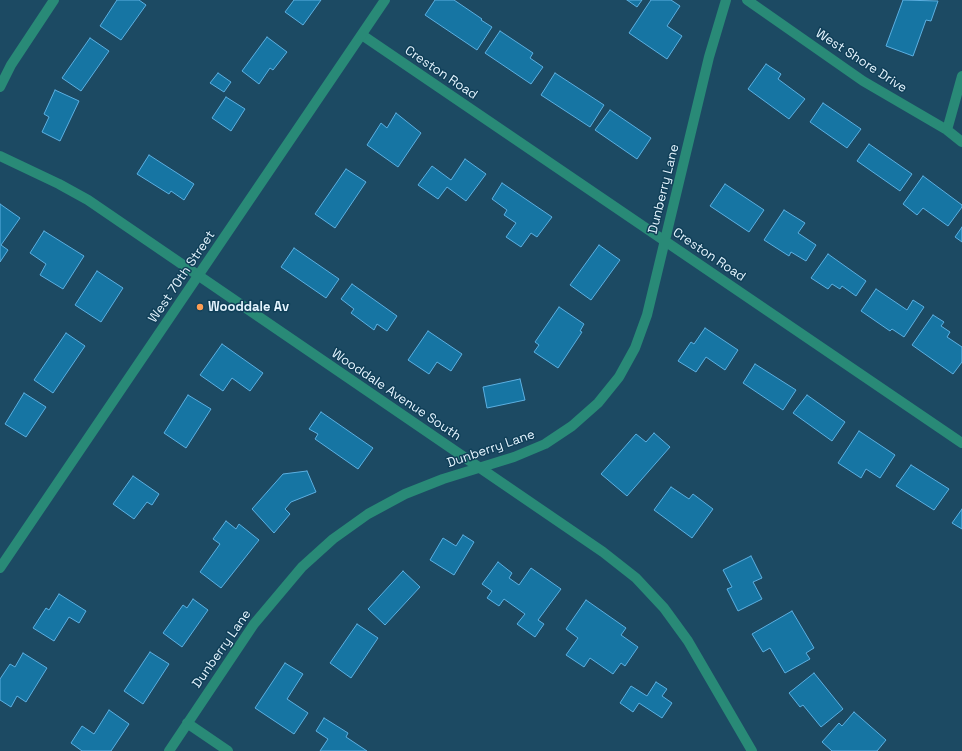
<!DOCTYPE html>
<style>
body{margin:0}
canvas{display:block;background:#1c4a63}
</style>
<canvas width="962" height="751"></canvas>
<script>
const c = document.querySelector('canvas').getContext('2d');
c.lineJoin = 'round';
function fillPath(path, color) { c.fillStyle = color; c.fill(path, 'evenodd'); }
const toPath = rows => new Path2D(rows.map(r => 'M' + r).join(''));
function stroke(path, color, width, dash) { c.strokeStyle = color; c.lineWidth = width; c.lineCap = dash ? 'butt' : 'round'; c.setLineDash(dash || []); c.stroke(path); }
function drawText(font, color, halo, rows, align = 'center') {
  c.font = font + ' "Space Grotesk",sans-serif'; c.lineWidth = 3; c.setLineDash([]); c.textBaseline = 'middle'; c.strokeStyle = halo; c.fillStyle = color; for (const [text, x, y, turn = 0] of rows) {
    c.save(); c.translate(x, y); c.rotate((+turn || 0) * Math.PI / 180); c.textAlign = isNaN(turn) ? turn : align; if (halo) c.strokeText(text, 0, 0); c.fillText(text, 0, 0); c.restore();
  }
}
const building = toPath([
 [117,0,139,0,146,5,121,40,100,26,117,0],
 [294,0,321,0,303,25,285,12,294,0],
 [435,0,454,0,482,19,481,20,492,27,477,50,425,15,435,0],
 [627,0,642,0,637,7,627,0],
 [651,0,671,0,680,6,667,26,682,36,667,59,629,33,651,0],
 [903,0,938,1,931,21,926,20,913,56,886,46,903,0],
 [500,31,533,53,530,58,543,67,531,84,485,53,500,31],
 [267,37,287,52,273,70,270,68,259,84,242,71,267,37],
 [90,38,109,51,81,91,62,78,90,38],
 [766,64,781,74,778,79,805,99,789,119,748,89,766,64],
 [218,73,231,82,224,92,210,83,218,73],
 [555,73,604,105,590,127,541,95,555,73],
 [55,90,79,101,60,141,42,132,49,117,44,114,55,90],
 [226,97,245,109,231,131,212,118,226,97],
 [823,103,861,129,847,148,810,122,823,103],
 [610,110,651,138,637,159,595,130,610,110],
 [396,113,421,133,398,167,367,145,381,123,387,128,396,113],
 [869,144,912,174,900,191,857,161,869,144],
 [149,155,194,184,184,200,171,191,169,194,137,174,149,155],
 [465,159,486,174,466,201,447,187,438,199,418,185,432,166,451,180,465,159],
 [346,169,366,182,335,228,315,214,346,169],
 [923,176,962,205,962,207,948,226,923,208,917,215,903,204,923,176],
 [502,183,552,217,537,237,531,233,521,247,506,237,516,223,504,215,507,210,492,199,502,183],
 [725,184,764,210,749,232,710,206,725,184],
 [0,204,20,218,1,245,8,250,0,262,0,204],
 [784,210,805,223,798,233,816,245,806,261,791,252,789,256,764,240,784,210],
 [962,227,962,242,955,237,962,227],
 [44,231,84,256,63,289,40,275,46,264,30,253,44,231],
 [599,245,620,260,591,300,570,285,599,245],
 [294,248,339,279,326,298,281,267,294,248],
 [828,254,866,281,856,296,842,286,840,289,832,284,828,289,811,278,828,254],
 [97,271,123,288,101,322,75,305,97,271],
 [352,284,397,316,387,331,377,324,374,330,351,313,354,309,341,299,352,284],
 [876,289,907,310,913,300,924,307,904,337,892,329,890,331,861,311,876,289],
 [559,307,584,324,580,331,582,332,558,368,534,352,539,345,535,342,559,307],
 [933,315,944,322,941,326,950,332,947,337,962,347,962,362,953,374,912,345,933,315],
 [705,328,738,350,725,370,706,357,696,372,678,361,691,342,694,344,705,328],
 [428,331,462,354,451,371,437,362,429,374,408,360,428,331],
 [66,333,85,346,53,393,34,380,66,333],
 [222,344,263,373,250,391,232,378,223,391,200,375,222,344],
 [755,364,796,390,783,410,743,383,755,364],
 [520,379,525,400,487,408,483,387,520,379],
 [24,393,46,407,26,437,5,424,24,393],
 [188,395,211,409,186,448,164,433,188,395],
 [807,395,845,422,832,441,793,413,807,395],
 [321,412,373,448,358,469,315,439,318,434,309,429,321,412],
 [859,431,895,455,880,478,866,469,861,478,838,463,859,431],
 [654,433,670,447,627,496,601,474,636,434,646,442,654,433],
 [911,465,949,489,934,510,896,486,911,465],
 [307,471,316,492,291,502,285,509,290,514,274,533,252,509,283,474,307,471],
 [133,476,159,494,152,505,147,502,134,519,113,504,133,476],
 [671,487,689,499,693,494,713,509,692,538,654,510,671,487],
 [962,509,962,529,952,523,962,509],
 [226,521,236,529,239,524,259,540,221,588,200,572,220,544,213,539,226,521],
 [463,535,474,542,454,575,430,560,443,538,456,546,463,535],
 [751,556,762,578,753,582,762,599,738,611,727,589,732,587,723,570,751,556],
 [498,562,512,573,509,578,519,585,531,568,561,589,538,620,544,624,535,637,517,624,525,614,504,599,499,606,487,598,492,591,482,584,498,562],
 [403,571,420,587,385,625,368,609,403,571],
 [59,594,86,611,79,623,69,617,54,641,33,628,46,608,49,610,59,594],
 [193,599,208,610,182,647,163,633,183,605,187,608,193,599],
 [586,600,626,628,621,635,638,647,625,666,621,663,613,674,590,658,584,667,566,655,578,638,566,629,586,600],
 [792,611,814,648,806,653,810,659,785,673,770,648,763,652,752,634,792,611],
 [357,624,378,638,351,678,330,663,357,624],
 [150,652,169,664,143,704,124,691,150,652],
 [23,653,47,668,26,702,17,696,11,707,0,700,0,679,10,664,15,667,23,653],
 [285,663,303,674,287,699,308,713,294,734,255,708,285,663],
 [814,673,843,709,821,727,803,705,800,707,789,693,814,673],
 [656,682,667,689,662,696,672,703,662,718,639,703,633,712,620,703,631,686,647,696,656,682],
 [109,710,129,724,111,751,82,751,71,743,82,726,94,734,109,710],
 [854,712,886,740,877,751,832,751,822,742,839,723,842,726,854,712],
 [324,718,348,733,346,737,367,751,320,751,328,739,316,731,324,718]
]);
const minor = toPath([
 [747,0,863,81,947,130,962,142],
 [362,35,962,443],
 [0,87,11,65,54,0],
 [947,130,962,76],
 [0,156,59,184,88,200,603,552,636,578,664,608,688,641,752,751],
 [187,723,228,751],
 [169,751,254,624,302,567,333,539,368,514,405,494,443,479,514,457,545,444,572,426,598,403,619,377,635,348,647,315,709,57,726,0]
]);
const tertiary = toPath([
 [0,568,385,0]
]);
const markers = [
 [200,307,4,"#fc9d53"]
];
const streetNames = [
 ["West Shore Drive",861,61,33],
 ["Creston Road",441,73,34],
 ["Dunberry Lane",664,189,-76],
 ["Creston Road",709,255,34],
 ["West 70th Street",182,277,-56],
 ["Wooddale Avenue South",396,395,34],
 ["Dunberry Lane",491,449,-19],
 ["Dunberry Lane",222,649,-55]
];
const poiNames = [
 ["Wooddale Av",208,307]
];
fillPath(building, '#1675a3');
stroke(building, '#5bafe1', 1);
stroke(minor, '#298a77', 10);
stroke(tertiary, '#298a77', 10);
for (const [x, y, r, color] of markers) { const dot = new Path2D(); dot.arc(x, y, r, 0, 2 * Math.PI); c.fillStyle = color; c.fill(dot); stroke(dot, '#103f58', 1.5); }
drawText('13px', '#e4f4fe', '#103f58', streetNames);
drawText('bold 13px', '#e4f4fe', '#103f58', poiNames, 'left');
</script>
